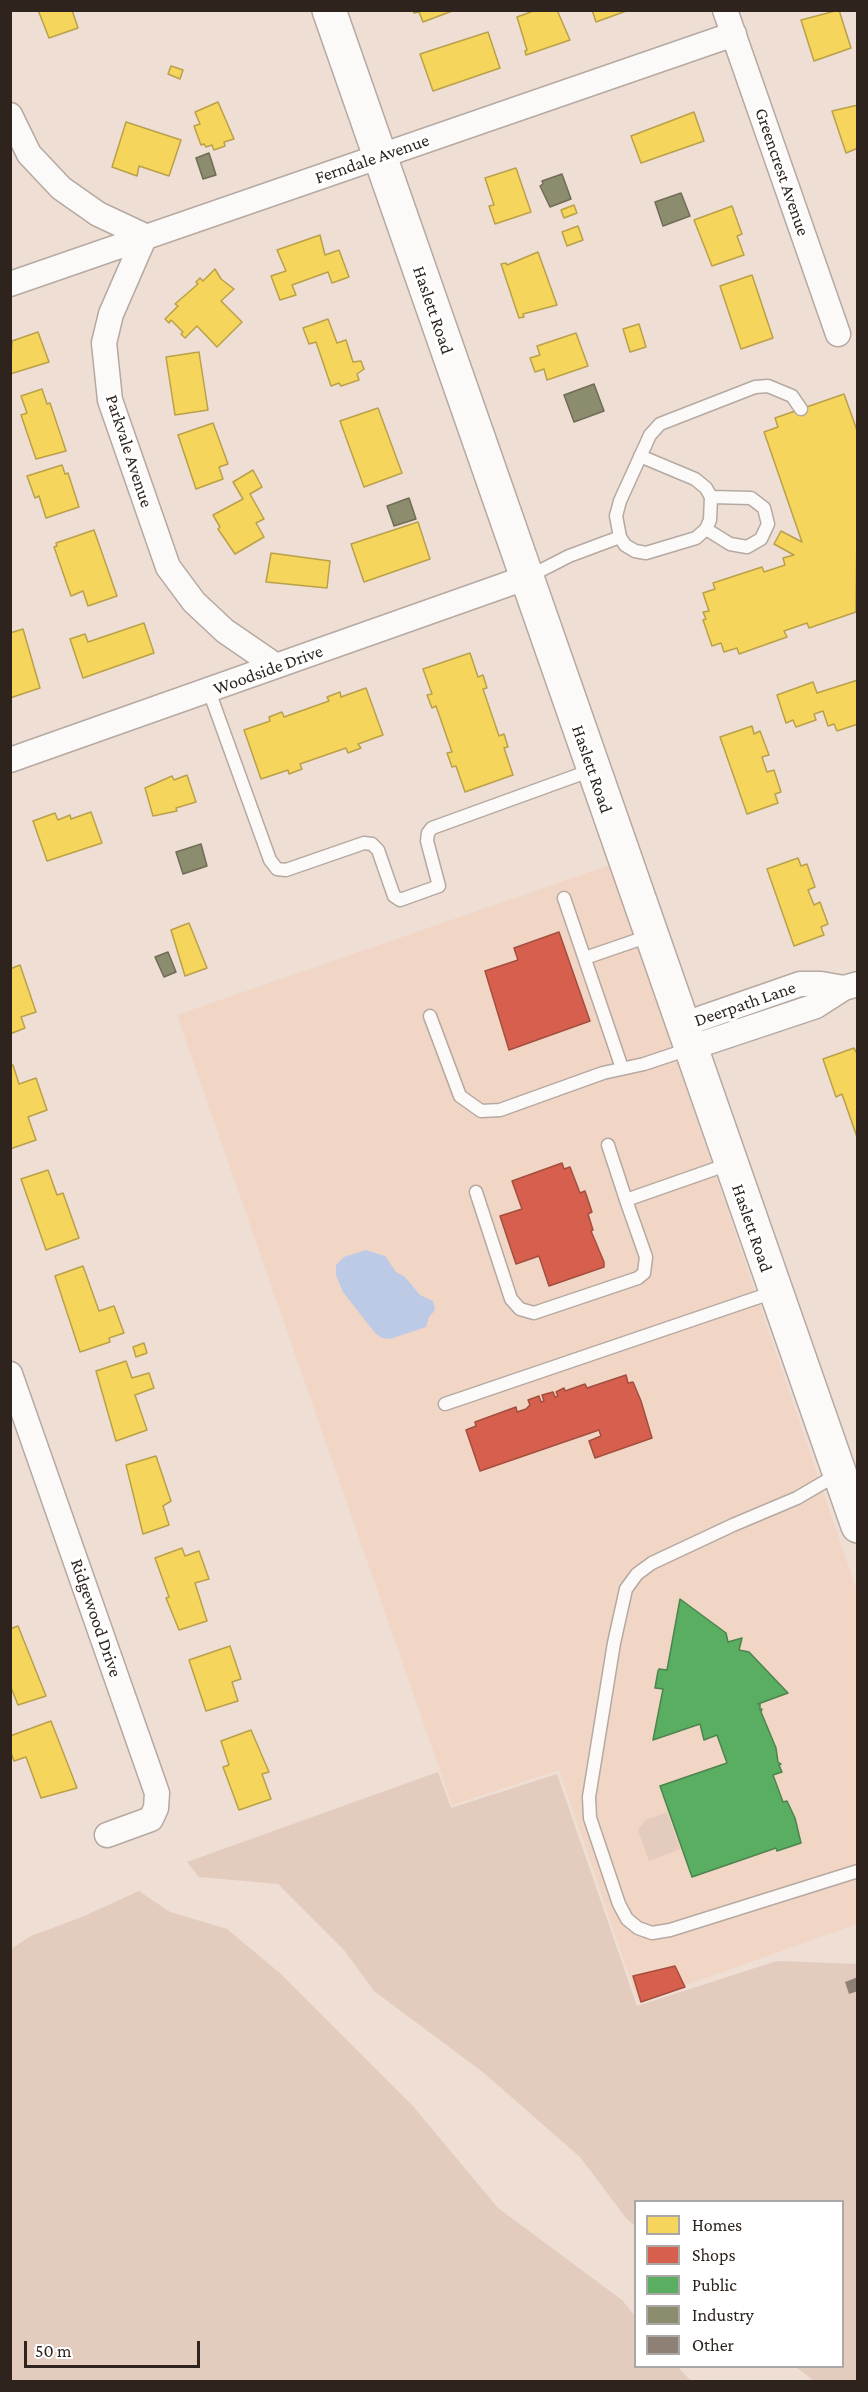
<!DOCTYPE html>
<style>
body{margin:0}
#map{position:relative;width:868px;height:2392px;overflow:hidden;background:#eeded4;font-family:"Crimson Pro",serif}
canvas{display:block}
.frame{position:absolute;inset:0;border:12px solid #2e231d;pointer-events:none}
.legend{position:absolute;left:634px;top:2200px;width:210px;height:168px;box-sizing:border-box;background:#fff;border:2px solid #aba7a5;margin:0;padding:8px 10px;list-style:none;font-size:18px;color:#2e231d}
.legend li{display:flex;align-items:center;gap:12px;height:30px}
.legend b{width:30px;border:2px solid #aba7a5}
.scale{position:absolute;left:24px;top:2341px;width:176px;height:27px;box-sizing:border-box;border:3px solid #2e231d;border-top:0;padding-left:8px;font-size:18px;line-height:21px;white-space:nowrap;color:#2e231d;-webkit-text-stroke:4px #fff;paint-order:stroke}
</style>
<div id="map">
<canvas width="868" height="2392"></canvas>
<div class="frame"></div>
<ul class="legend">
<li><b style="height:16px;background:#f6d55c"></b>Homes</li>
<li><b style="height:16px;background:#d6604d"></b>Shops</li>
<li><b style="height:16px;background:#5aae61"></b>Public</li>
<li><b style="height:16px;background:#8c8c6e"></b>Industry</li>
<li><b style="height:16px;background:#8f8076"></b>Other</li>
</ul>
<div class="scale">50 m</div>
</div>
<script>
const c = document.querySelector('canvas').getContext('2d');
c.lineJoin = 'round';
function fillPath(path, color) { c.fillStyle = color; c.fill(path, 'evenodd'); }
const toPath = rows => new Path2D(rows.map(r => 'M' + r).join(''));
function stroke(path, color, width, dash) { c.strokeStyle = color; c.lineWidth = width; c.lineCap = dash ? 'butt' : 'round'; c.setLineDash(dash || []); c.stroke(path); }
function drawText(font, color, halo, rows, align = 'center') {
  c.font = font + ' "Crimson Pro",serif'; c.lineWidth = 6; c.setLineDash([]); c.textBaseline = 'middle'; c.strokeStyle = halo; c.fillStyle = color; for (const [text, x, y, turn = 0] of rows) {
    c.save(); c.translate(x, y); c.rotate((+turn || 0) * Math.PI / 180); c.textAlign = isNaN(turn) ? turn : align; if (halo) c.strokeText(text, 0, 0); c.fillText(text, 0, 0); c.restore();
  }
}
const built = toPath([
 [610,865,857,1591,857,1924,638,2002,559,1770,452,1805,177,1015]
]);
const green = toPath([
 [438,1772,451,1808,557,1774,637,2006,777,1961,857,1964,857,2381,814,2381,796,2367,842,2366,842,2202,636,2202,635,2226,626,2218,580,2157,484,2073,374,1991,344,1950,278,1884,199,1877,187,1862],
 [667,1812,680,1849,649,1861,638,1830,646,1820],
 [139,1891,170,1912,227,1929,282,1975,412,2105,498,2208,622,2300,635,2316,636,2366,678,2367,691,2381,11,2381,11,1949,31,1936,82,1917]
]);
const water = toPath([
 [366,1250,385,1256,396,1272,405,1277,420,1295,433,1301,435,1310,429,1317,426,1327,390,1339,382,1338,375,1333,343,1292,336,1275,336,1265,344,1257]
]);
const homes = toPath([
 [38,10,72,10,78,28,49,38,38,10],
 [413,10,455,10,423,22,419,12,414,13,413,10],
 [536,10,557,10,570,40,526,55,525,51,527,50,517,17,536,10],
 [592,10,629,10,596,22,592,10],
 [839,10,851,48,814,61,801,20,839,10],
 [488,32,500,68,433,91,420,54,488,32],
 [171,66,183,70,180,79,168,74,171,66],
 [218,102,234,139,224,142,225,146,214,150,212,145,206,147,204,144,201,145,194,126,200,124,195,112,218,102],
 [858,105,858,148,846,153,832,111,858,105],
 [694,112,704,141,641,163,631,136,694,112],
 [126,122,181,140,169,176,139,166,137,176,112,167,126,122],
 [516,168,531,212,495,224,489,206,494,205,485,178,516,168],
 [574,205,577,213,564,218,561,210,574,205],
 [732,206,742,234,737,236,744,255,712,266,694,220,732,206],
 [578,226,583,240,567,246,562,232,578,226],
 [320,235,325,255,339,250,349,277,332,283,328,272,292,285,296,295,280,300,271,276,286,271,277,250,320,235],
 [538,252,557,305,523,314,524,317,519,318,501,264,506,263,507,265,538,252],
 [215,269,221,279,234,289,221,301,242,322,217,347,197,326,185,338,181,334,183,332,171,320,169,323,165,319,178,306,175,304,198,284,196,282,200,278,203,281,215,269],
 [752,275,773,338,741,349,720,286,752,275],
 [328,319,337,343,346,340,353,362,361,361,364,369,357,374,359,380,341,386,339,383,331,386,316,342,309,344,303,328,328,319],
 [639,324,646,347,630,352,623,329,639,324],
 [38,332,49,362,10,374,12,341,38,332],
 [576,333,588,366,547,380,544,369,535,372,530,358,540,355,537,346,576,333],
 [199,352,208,410,175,415,166,357,199,352],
 [42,389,47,404,50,403,66,451,36,459,21,415,27,413,21,396,42,389],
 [844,394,858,433,856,612,809,628,807,623,784,631,787,637,739,654,737,648,724,652,721,643,712,646,703,620,706,619,703,612,709,611,703,593,715,589,713,583,762,567,764,572,785,565,783,558,794,555,774,544,781,531,802,542,764,432,778,427,775,418,844,394],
 [378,408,402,473,364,487,340,421,378,408],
 [213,423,228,464,219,467,223,479,196,489,178,435,213,423],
 [62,465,65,474,68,473,79,507,46,518,39,496,35,498,27,476,62,465],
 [253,470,262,487,250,494,264,519,256,523,264,537,235,554,218,529,220,527,213,515,243,499,233,482,253,470],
 [418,522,430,559,364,582,351,544,418,522],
 [94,530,117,596,88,606,83,591,71,596,54,547,57,546,56,543,94,530],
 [271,553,330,561,327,588,266,582,271,553],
 [144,623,154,653,83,678,70,639,85,634,88,642,144,623],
 [23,629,40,688,10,698,10,633,23,629],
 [470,653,478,677,483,675,487,688,483,689,499,736,504,734,508,747,504,748,513,775,465,792,456,766,452,767,447,753,452,752,436,706,432,708,427,695,432,694,423,669,470,653],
 [858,680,858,724,837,731,834,724,828,726,823,711,814,714,816,720,796,727,793,720,786,723,777,695,813,682,817,693,858,680],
 [366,688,383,735,358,744,361,748,348,753,346,748,300,764,302,769,289,774,288,770,261,779,244,730,270,721,269,717,282,712,284,717,329,701,327,697,340,692,341,697,366,688],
 [752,726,754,734,760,731,769,755,762,757,767,772,774,770,781,792,775,794,778,803,747,814,720,737,752,726],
 [187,775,196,802,176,808,177,811,153,816,145,788,172,776,174,780,187,775],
 [91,812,102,843,47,861,33,821,55,813,58,820,70,815,71,819,91,812],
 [798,858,801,866,807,864,815,887,808,890,814,905,820,902,828,924,821,927,824,935,794,946,767,869,798,858],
 [189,923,207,968,185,976,171,930,189,923],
 [20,965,36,1012,21,1017,25,1028,10,1034,10,969,20,965],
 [854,1048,858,1056,858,1140,842,1094,836,1097,823,1059,854,1048],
 [13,1065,19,1084,36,1078,47,1110,28,1117,36,1140,10,1149,10,1066,13,1065],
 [48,1170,57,1195,63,1193,79,1238,46,1250,21,1179,48,1170],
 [83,1266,99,1311,114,1306,124,1333,109,1338,110,1342,80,1352,55,1276,83,1266],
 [144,1343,147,1353,136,1357,133,1347,144,1343],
 [126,1361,132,1378,149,1373,154,1388,135,1395,147,1430,116,1441,96,1371,126,1361],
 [156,1456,171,1501,163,1506,169,1525,143,1534,126,1465,156,1456],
 [182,1548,185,1556,199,1551,209,1579,195,1583,207,1621,179,1630,166,1598,169,1597,155,1558,182,1548],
 [18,1626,46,1696,18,1705,10,1685,10,1629,18,1626],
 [230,1646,241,1679,232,1682,238,1701,206,1711,189,1660,230,1646],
 [51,1721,77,1788,41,1798,26,1757,14,1761,10,1750,10,1736,51,1721],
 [251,1730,269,1772,262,1774,271,1799,239,1810,223,1767,229,1765,221,1741,251,1730]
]);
const shops = toPath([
 [559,932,590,1021,509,1050,485,971,518,960,514,948,559,932],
 [562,1163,564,1169,570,1167,580,1193,585,1191,592,1212,588,1214,593,1230,591,1231,604,1262,604,1267,549,1286,539,1256,516,1264,500,1216,522,1209,512,1181,562,1163],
 [626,1375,628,1383,633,1382,641,1401,652,1438,595,1458,589,1441,601,1436,599,1430,480,1471,466,1430,476,1426,475,1422,516,1407,517,1412,526,1409,530,1405,528,1400,539,1396,541,1402,544,1401,542,1395,553,1392,555,1397,558,1396,556,1392,564,1388,565,1391,585,1384,587,1388,626,1375],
 [675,1966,685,1987,641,2002,633,1976,675,1966]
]);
const public = toPath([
 [680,1599,726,1633,728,1642,742,1638,739,1650,749,1652,788,1693,758,1704,760,1704,760,1710,762,1709,761,1712,776,1748,778,1762,781,1764,779,1765,782,1772,773,1775,783,1802,787,1801,795,1818,801,1843,777,1851,776,1848,692,1877,660,1786,727,1763,717,1735,704,1740,700,1724,653,1740,663,1689,655,1688,658,1671,659,1669,667,1670,680,1599]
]);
const industry = toPath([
 [209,153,216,175,203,179,196,158,209,153],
 [562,174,571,199,550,207,540,186,543,184,542,181,562,174],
 [681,193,690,216,663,226,655,202,681,193],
 [594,384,604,411,574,422,564,395,594,384],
 [409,498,416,519,394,526,387,506,409,498],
 [201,844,207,866,183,874,176,852,201,844],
 [168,952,176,972,164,977,155,957,168,952]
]);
const building = toPath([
 [858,1977,858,1991,849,1994,845,1982]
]);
const service = toPath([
 [706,529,730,544,747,547,761,539,768,524,764,508,751,498,711,497],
 [620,537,625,545,635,551,646,553,696,538,706,529,710,520,711,497,706,488,695,479,640,456],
 [528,577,569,556,620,537,616,516,620,501,650,435,660,424,755,387,768,386,792,396,801,409],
 [209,691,270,860,277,869,286,870,364,843,372,844,378,850,394,896,400,900,439,886,427,841,428,833,432,828,592,770],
 [564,898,622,1068],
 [585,958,649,936],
 [430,1016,460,1096,481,1111,500,1110,603,1073,644,1064,689,1049],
 [608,1145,626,1200],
 [476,1192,511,1299,520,1309,534,1313,638,1278,644,1273,646,1257,626,1200,729,1164],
 [445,1404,774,1292],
 [838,1474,797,1498,733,1525,652,1563,637,1574,626,1589,614,1643,589,1797,590,1818,619,1904,627,1919,638,1928,652,1933,670,1930,858,1871]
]);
const minor = toPath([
 [725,10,838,334],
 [10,115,29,154,61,188,98,214,145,236,111,314,104,343,110,400,168,567,194,602,225,631,276,666],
 [10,284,734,34],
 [10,760,525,578],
 [682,1025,800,984,821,984,844,988],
 [690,1048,816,1006,844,988,858,984],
 [10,1374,157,1793,156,1808,151,1819,107,1835]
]);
const secondary = toPath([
 [329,10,858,1526]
]);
const streetNames = [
 ["Ferndale Avenue",372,159,-19],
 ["Greencrest Avenue",782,172,71],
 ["Haslett Road",433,310,71],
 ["Parkvale Avenue",129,451,72],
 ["Woodside Drive",268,670,-20],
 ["Haslett Road",592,769,71],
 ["Deerpath Lane",745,1004,-19],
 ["Haslett Road",752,1228,71],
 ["Ridgewood Drive",96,1618,71]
];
fillPath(built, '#f1d5c5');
fillPath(green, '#e3cbbd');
fillPath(water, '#bccae6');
fillPath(homes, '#f6d55c');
stroke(homes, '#baa049', 1.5);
fillPath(shops, '#d6604d');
stroke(shops, '#a44e3f', 1.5);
fillPath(public, '#5aae61');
stroke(public, '#4d844d', 1.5);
fillPath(industry, '#8c8c6e');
stroke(industry, '#706c56', 1.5);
fillPath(building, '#8f8076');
stroke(service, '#b5a9a1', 15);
stroke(minor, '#b5a9a1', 27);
stroke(secondary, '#b5a9a1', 36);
stroke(service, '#fcfaf9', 12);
stroke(minor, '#fcfaf9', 24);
stroke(secondary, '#fcfaf9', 33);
drawText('18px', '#2e231d', '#fff', streetNames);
</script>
